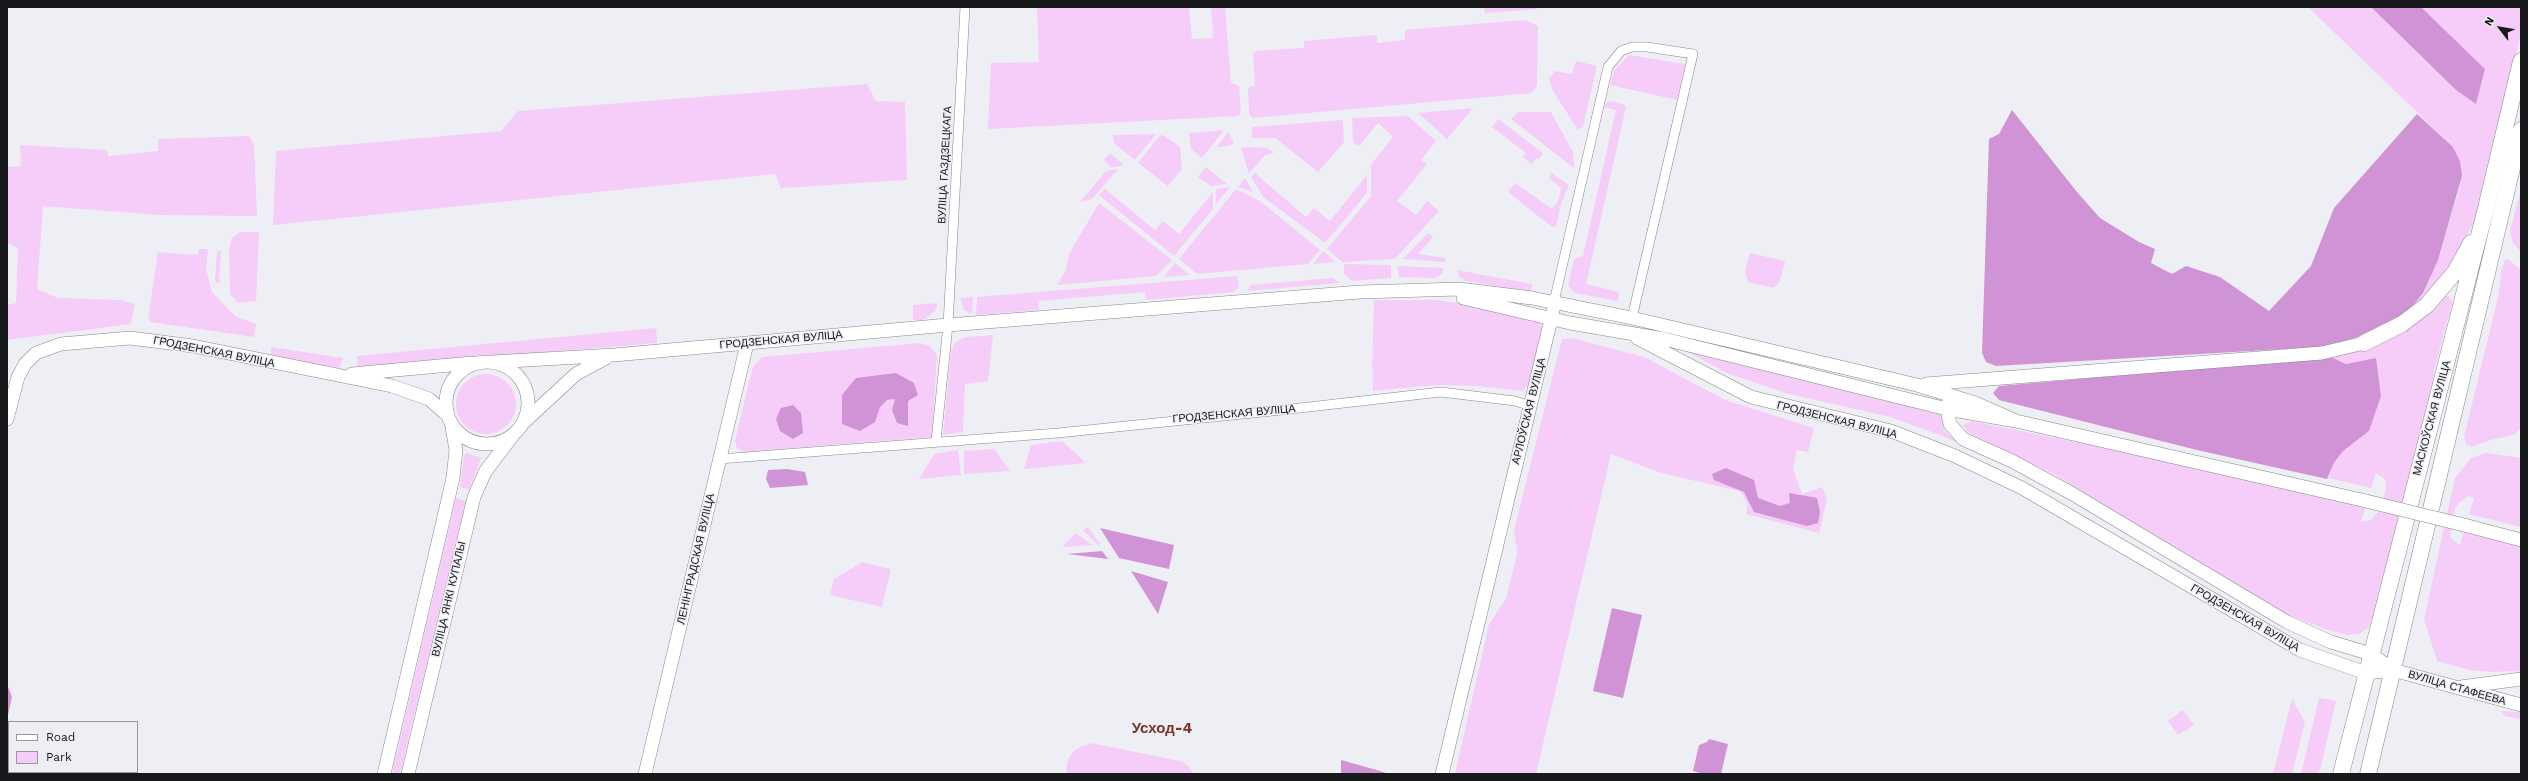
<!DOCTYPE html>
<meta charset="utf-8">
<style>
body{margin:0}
#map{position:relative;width:2528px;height:781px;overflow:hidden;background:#eeeff5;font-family:"Work Sans",sans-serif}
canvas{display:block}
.frame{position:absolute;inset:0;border:8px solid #18191b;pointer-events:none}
.legend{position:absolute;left:8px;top:721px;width:130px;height:52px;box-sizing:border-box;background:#eeeff5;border:1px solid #98999e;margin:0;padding:5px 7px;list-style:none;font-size:12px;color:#18191b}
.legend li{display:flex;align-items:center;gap:8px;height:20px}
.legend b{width:20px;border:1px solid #98999e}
.north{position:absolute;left:2480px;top:8px;width:40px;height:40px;-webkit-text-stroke:3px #eeeff5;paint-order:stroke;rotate:301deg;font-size:11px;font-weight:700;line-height:16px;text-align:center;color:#18191b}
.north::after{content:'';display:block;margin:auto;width:14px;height:18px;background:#18191b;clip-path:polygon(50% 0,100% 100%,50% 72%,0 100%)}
</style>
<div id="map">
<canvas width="2528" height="781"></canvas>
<div class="frame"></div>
<ul class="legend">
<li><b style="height:5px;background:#fff"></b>Road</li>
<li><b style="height:11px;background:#f5cdf8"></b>Park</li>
</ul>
<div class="north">N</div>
</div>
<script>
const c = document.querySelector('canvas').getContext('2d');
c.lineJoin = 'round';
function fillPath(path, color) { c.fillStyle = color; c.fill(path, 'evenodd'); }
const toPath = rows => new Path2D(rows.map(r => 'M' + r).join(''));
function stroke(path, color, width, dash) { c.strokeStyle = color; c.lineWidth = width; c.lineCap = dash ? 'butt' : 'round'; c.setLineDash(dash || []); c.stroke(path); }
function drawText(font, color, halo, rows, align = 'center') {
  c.font = font + ' "Work Sans",sans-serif'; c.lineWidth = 3; c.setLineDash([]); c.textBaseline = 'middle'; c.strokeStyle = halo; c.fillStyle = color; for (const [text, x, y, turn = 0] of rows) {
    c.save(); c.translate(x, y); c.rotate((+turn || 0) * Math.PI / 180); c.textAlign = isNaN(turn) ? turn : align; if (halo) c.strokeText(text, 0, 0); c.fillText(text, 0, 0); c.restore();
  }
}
const green = toPath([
 [1037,7,1189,7,1192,39,1213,38,1211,7,1225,7,1231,83,1239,86,1241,113,1238,116,988,129,991,63,1039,62],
 [1484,7,1537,7,1537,9,1485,13],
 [2308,7,2371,7,2456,90,2476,104,2485,69,2421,7,2521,7,2521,34,2475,220,2452,265,2422,299,2409,310,2423,293,2438,260,2461,183,2460,161,2453,147],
 [1525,20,1538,26,1537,85,1532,93,1252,118,1249,114,1248,88,1255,85,1253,54,1256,51,1304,48,1304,41,1377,35,1377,43,1405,40,1405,30],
 [1629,55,1685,64,1677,100,1610,85,1614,71],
 [1576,61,1597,66,1583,126,1578,130,1553,91,1549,79,1555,71,1572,74],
 [867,84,876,101,905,102,907,180,781,188,775,174,273,225,276,151,501,131,518,111],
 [1610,101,1623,104,1626,107,1586,284,1619,292,1618,301,1575,293,1568,286,1574,259,1583,256,1616,110,1604,107,1606,103],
 [1473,108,1447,139,1418,113],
 [1518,112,1551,112,1573,152,1574,168,1511,119],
 [1408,116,1436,141,1421,160,1427,164,1397,201,1416,215,1427,201,1439,211,1395,259,1342,262,1327,249,1371,196,1371,165,1393,137,1378,123,1359,146,1353,142,1352,118],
 [1498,119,1543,153,1539,159,1537,158,1532,164,1523,157,1526,153,1492,127],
 [1343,120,1344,142,1318,172,1275,138,1252,138,1252,127],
 [1224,130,1202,158,1191,149,1189,133],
 [1228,132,1234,143,1229,146,1217,147],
 [1156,134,1135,160,1114,143,1113,135],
 [1160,135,1165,136,1180,147,1182,169,1168,186,1138,163],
 [249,136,254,144,257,216,159,215,43,206,37,289,58,298,120,300,135,304,131,324,7,340,7,305,16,303,18,248,7,243,7,167,21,166,20,145,107,150,108,156,158,151,158,139],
 [1247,147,1267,148,1274,153,1265,155,1249,174,1241,148],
 [1110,153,1124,165,1109,168,1110,166,1104,160],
 [1206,167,1227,184,1211,186,1198,177],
 [1118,169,1092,199,1080,202,1106,171],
 [1255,173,1306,217,1314,208,1330,221,1367,175,1367,193,1325,243,1263,197,1251,177],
 [1552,173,1569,185,1561,204,1556,227,1552,227,1508,192,1515,183,1552,209,1559,199,1561,188,1549,178],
 [1245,178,1253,192,1238,187],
 [1230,187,1216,204,1216,189],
 [1105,189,1155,230,1163,221,1179,234,1213,192,1213,209,1174,256,1099,195],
 [1236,189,1260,201,1320,250,1308,264,1197,274,1179,259],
 [2521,190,2521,252,2513,243,2510,230],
 [1099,203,1172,260,1156,276,1057,285,1066,270,1069,254],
 [240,232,259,232,256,301,238,303,230,294,229,248,232,238],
 [1428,233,1433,237,1418,254,1446,258,1445,262,1403,259],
 [199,249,208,249,206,269,212,292,235,316,256,324,254,337,150,322,148,319,158,252,198,255],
 [217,251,221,251,219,284,215,281],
 [1323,251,1336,262,1313,264],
 [1750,253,1785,261,1780,281,1774,288,1748,282,1745,272],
 [2508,259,2521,270,2521,428,2514,435,2490,440,2472,447,2466,444,2464,437,2499,293,2501,272,2505,260],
 [1175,263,1190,275,1164,277],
 [1344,264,1391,265,1391,278,1352,281,1344,274],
 [1397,266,1444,268,1442,274,1435,278,1399,277],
 [1457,270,1532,284,1531,292,1466,281,1460,277],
 [1237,276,1239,286,1234,292,1146,300,1145,292,1038,301,1039,310,976,315,977,297],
 [1333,278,1340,283,1247,291,1251,285],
 [2444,296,2449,296,2452,303,2435,367,2430,403,2373,617,2368,628,2359,634,2348,635,2328,630,2292,616,2258,600,2054,474,1969,433,1963,425,1971,421,2176,462,2366,506,2361,521,2367,521,2372,519,2380,509,2386,489,2385,479,2376,473,2371,488,2328,478,2334,464,2344,450,2369,431,2381,396,2376,359,2347,364,2330,357,2365,349],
 [973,297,972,314,964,310,960,298],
 [1374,300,1436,300,1482,306,1537,318,1542,327,1530,383,1522,391,1478,386,1436,385,1373,391,1372,365],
 [938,303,935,311,923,320,913,320,913,305],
 [656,328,657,343,358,368,357,356],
 [993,335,988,381,965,384,963,432,943,435,951,351,955,343,965,337],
 [1572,338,1644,357,1725,400,1814,428,1808,452,1797,450,1793,469,1802,494,1822,487,1827,499,1819,533,1746,514,1748,504,1740,491,1661,473,1611,454,1536,774,1455,774,1489,624,1506,599,1517,554,1514,530,1562,339],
 [1667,341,1941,413,1944,430,1949,435,2029,475,1940,435,1890,417,1785,393,1727,373],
 [920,343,930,346,937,355,932,437,743,452,737,448,735,441,751,374,754,365,762,357],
 [271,347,343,358,339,368,271,357],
 '456 404a30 30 0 1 1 60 0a30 30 0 1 1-60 0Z',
 [1062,441,1086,463,1024,469,1031,445],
 [994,449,1010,471,964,474,964,451],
 [958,450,961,475,919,479,934,454],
 [467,453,481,458,469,489,460,487,464,455],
 [2486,453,2521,458,2521,527,2469,514,2474,498,2469,496,2460,502,2455,508,2450,534,2451,539,2460,545,2465,527,2521,543,2521,671,2490,672,2470,670,2437,661,2424,619,2455,478,2471,458],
 [456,498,466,501,400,774,392,774],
 [1088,527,1100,544,1098,545,1083,530],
 [1076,533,1092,545,1062,547],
 [862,562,891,569,882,607,830,595,834,579],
 [2319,698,2336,701,2320,771,2315,774,2301,774],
 [2292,699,2305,722,2292,774,2273,774],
 [2183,710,2194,725,2178,735,2168,721],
 [2501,711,2521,712,2521,719,2504,716],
 [1091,743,1180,761,1187,765,1194,774,1066,774,1067,763,1070,756,1076,749]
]);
const forest = toPath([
 [2371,7,2421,7,2485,69,2476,104,2456,90],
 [2012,110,2077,192,2100,218,2139,242,2155,249,2151,263,2172,274,2186,266,2220,277,2269,311,2311,266,2334,208,2417,114,2453,147,2460,161,2462,176,2438,260,2423,293,2409,310,2395,320,2364,335,2335,344,2319,347,1996,366,1986,362,1982,353,1989,139,1999,134],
 [2331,357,2346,364,2376,358,2381,396,2369,431,2343,451,2334,463,2327,479,2197,450,1999,400,1993,393,1999,386],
 [896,373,914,383,918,395,908,401,908,426,897,423,892,410,895,399,887,400,880,407,875,422,860,431,842,424,842,395,856,378],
 [793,405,801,413,803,433,793,439,780,431,776,419,781,408],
 [1726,468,1754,480,1758,498,1780,506,1790,503,1789,493,1817,498,1820,512,1818,523,1807,526,1754,512,1744,492,1714,480,1712,474],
 [787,469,805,472,808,485,770,488,766,479,768,470],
 [1100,528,1174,545,1169,569,1119,558],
 [1102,551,1108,559,1067,554],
 [1131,571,1168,582,1158,614],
 [1612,608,1642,615,1623,698,1593,691],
 [7,684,12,697,7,720],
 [1709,739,1728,744,1721,774,1703,774,1693,771,1699,745,1707,742],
 [1341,760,1380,771,1389,774,1341,774]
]);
const street = toPath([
 [1554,302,1608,67,1621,51,1632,47,1647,47,1693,54,1632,318],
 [936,441,948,325,965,7],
 [719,459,1058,433,1282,410,1441,392,1515,401,1531,406]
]);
const secondary = toPath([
 [1463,298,1570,323,1664,339,1947,409,2016,421,2366,501],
 [1637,338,1751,397,1891,431,1955,456,2022,488,2300,650,2366,673,2393,670],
 '446 403a41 41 0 1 1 82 0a41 41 0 1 1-82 0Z',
 [492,362,614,355,948,325,1360,292,1459,289,1532,298,1632,318,1917,385,1975,403,2016,421],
 [352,374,472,363],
 [1926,384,2322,353,2364,343],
 [1949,401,1947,409,1950,424,1963,439,2012,461,2071,493,2287,622,2331,642,2371,654,2393,670,2521,705],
 [7,419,18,377,25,364,36,353,61,344,130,338,193,346,392,386,429,399,446,414],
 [523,423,576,374,606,358],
 [2464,525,2521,540],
 [2461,687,2521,679],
 [384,774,453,478,456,450,452,427],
 [408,774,474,497,485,472,513,435],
 [645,774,747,344],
 [1442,774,1553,311]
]);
const highway = toPath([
 [2364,343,2402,324,2427,305,2455,272,2471,243],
 [2341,774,2486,208,2521,61],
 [2368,774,2521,130]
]);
const secondaryBridge = toPath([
 [2366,501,2464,525]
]);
const streetNames = [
 ["ВУЛІЦА ГАЗДЗЕЦКАГА",945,165,-87],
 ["ГРОДЗЕНСКАЯ ВУЛІЦА",781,340,-5],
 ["ГРОДЗЕНСКАЯ ВУЛІЦА",214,352,11],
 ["АРЛОЎСКАЯ ВУЛІЦА",1529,411,-76],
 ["ГРОДЗЕНСКАЯ ВУЛІЦА",1234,414,-5],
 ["МАСКОЎСКАЯ ВУЛІЦА",2432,418,-75],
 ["ГРОДЗЕНСКАЯ ВУЛІЦА",1837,420,14],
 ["ЛЕНІНГРАДСКАЯ ВУЛІЦА",696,559,-77],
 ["ВУЛІЦА ЯНКІ КУПАЛЫ",449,599,-77],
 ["ГРОДЗЕНСКАЯ ВУЛІЦА",2245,618,30],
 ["ВУЛІЦА СТАФЕЕВА",2457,688,16]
];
const districtNames = [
 ["Усход-4",1162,729]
];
fillPath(green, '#f5cdf8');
fillPath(forest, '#cf93d6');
stroke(street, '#86878d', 10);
stroke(secondary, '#86878d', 14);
stroke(highway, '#86878d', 17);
stroke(street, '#fff', 9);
stroke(secondary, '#fff', 13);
stroke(highway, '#fff', 16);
stroke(secondaryBridge, '#86878d', 14, []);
stroke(secondaryBridge, '#fff', 13);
drawText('11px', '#18191b', '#eeeff5', streetNames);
drawText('bold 15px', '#7a3527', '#eeeff5', districtNames);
</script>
